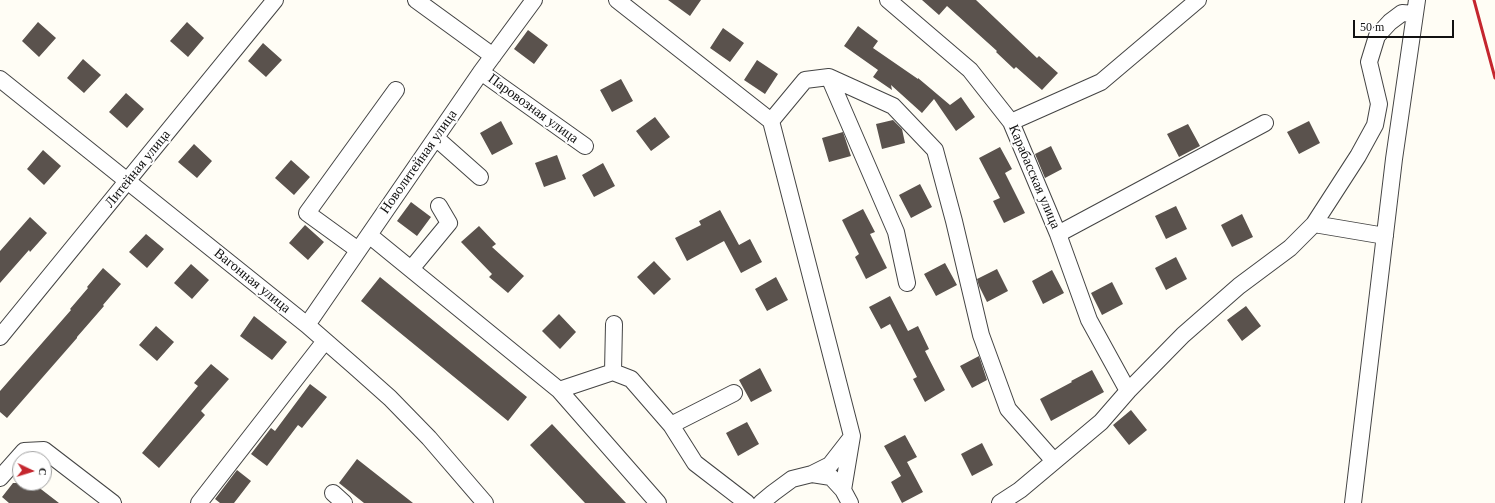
<!DOCTYPE html>
<meta charset="utf-8">
<style>
body{margin:0}
#map{position:relative;width:1495px;height:503px;overflow:hidden;background:#fffdf5;font-family:"Times New Roman",serif}
canvas{display:block}
.north{position:absolute;left:12px;top:451px;width:40px;height:40px;box-sizing:border-box;background:#fff;border:1px solid #a0a0a0;border-radius:50%;rotate:94deg;font-size:11px;font-weight:700;line-height:16px;text-align:center;color:#111}
.north::after{content:'';display:block;margin:auto;width:14px;height:18px;background:#c4262e;clip-path:polygon(50% 0,100% 100%,50% 72%,0 100%)}
.scale{position:absolute;left:1353px;top:20px;width:101px;height:18px;box-sizing:border-box;border:2px solid #111;border-top:0;padding-left:5px;font-size:12px;line-height:14px;white-space:nowrap;color:#111;-webkit-text-stroke:3px #fff;paint-order:stroke}
</style>
<div id="map">
<canvas width="1495" height="503"></canvas>
<div class="north">С</div>
<div class="scale">50 m</div>
</div>
<script>
const c = document.querySelector('canvas').getContext('2d');
c.lineJoin = 'round';
function fillPath(path, color) { c.fillStyle = color; c.fill(path, 'evenodd'); }
const toPath = rows => new Path2D(rows.map(r => 'M' + r).join(''));
function stroke(path, color, width, dash) { c.strokeStyle = color; c.lineWidth = width; c.lineCap = dash ? 'butt' : 'round'; c.setLineDash(dash || []); c.stroke(path); }
function drawText(font, color, halo, rows, align = 'center') {
  c.font = font + ' "Times New Roman",serif'; c.lineWidth = 4; c.setLineDash([]); c.textBaseline = 'middle'; c.strokeStyle = halo; c.fillStyle = color; for (const [text, x, y, turn = 0] of rows) {
    c.save(); c.translate(x, y); c.rotate((+turn || 0) * Math.PI / 180); c.textAlign = isNaN(turn) ? turn : align; if (halo) c.strokeText(text, 0, 0); c.fillText(text, 0, 0); c.restore();
  }
}
const building = toPath([
 [668,0,701,0,690,16],
 [922,0,976,0,1037,58,1039,56,1058,73,1042,90,1016,67,1014,69,996,52,997,51,947,6,939,15],
 [38,22,56,38,39,57,22,41],
 [187,22,204,38,188,57,170,41],
 [858,26,878,41,873,48,918,79,918,78,950,105,961,97,975,117,956,131,934,99,922,113,891,85,892,90,873,77,878,70,844,46],
 [723,28,744,43,730,62,710,48],
 [528,30,548,45,534,64,514,49],
 [263,43,282,60,266,77,248,61],
 [83,59,101,75,84,93,67,78],
 [757,60,778,74,765,94,744,80],
 [621,79,633,101,612,112,600,90],
 [126,93,144,109,127,128,109,112],
 [655,117,670,137,651,151,636,131],
 [893,120,902,129,905,143,882,149,876,124],
 [501,121,513,144,492,155,480,133],
 [1309,121,1320,143,1299,154,1287,132],
 [1188,124,1200,146,1179,157,1167,134],
 [843,132,851,156,829,162,822,138],
 [194,144,212,161,197,178,178,162],
 [1051,146,1062,169,1045,178,1035,154],
 [1000,147,1012,169,1005,173,1025,213,1004,223,993,201,1000,198,979,158],
 [43,150,61,166,44,185,27,169],
 [557,155,566,179,544,187,535,163],
 [291,160,310,177,294,195,275,178],
 [603,163,615,186,594,197,582,175],
 [920,184,932,207,911,218,899,195],
 [411,202,431,217,417,236,397,221],
 [1176,206,1187,229,1166,239,1155,216],
 [863,209,875,232,870,234,887,268,866,279,855,257,859,254,842,220],
 [720,210,739,245,750,239,762,262,741,273,724,241,687,261,675,238,701,225,699,221],
 [1242,214,1253,237,1232,247,1221,225],
 [30,217,47,233,30,252,29,250,0,283,0,251],
 [305,225,324,242,308,260,289,243],
 [479,226,496,244,492,247,524,276,508,293,489,277,492,274,461,242],
 [146,234,164,249,147,268,129,252],
 [1176,257,1187,279,1166,290,1155,268],
 [654,261,671,279,654,295,637,277],
 [945,263,957,285,936,296,924,274],
 [191,264,209,280,192,299,174,283],
 [103,268,121,284,103,305,104,306,77,337,77,338,7,418,0,412,0,391,71,310,70,309,88,288,87,287],
 [997,269,1008,291,987,302,979,286,977,279],
 [1052,270,1064,293,1043,304,1032,281],
 [380,277,527,397,508,421,361,301],
 [776,277,788,300,767,311,755,289],
 [1112,282,1123,304,1102,315,1091,293],
 [890,296,908,331,918,326,929,349,925,351,945,390,925,402,913,379,917,377,890,324,881,329,869,307],
 [1246,306,1261,326,1242,341,1227,320],
 [559,314,576,332,560,349,542,331],
 [254,316,287,342,272,360,240,336],
 [156,326,174,342,157,361,139,345],
 [979,356,987,380,972,388,960,366],
 [211,364,229,379,201,411,205,415,159,468,142,453,198,386,194,383],
 [760,368,772,391,751,402,739,380],
 [1092,370,1104,392,1051,421,1040,399,1072,382,1071,381],
 [310,384,327,397,302,428,298,425,267,466,251,454,271,428,275,431],
 [1131,410,1147,430,1129,445,1113,425],
 [747,422,759,444,738,456,726,433],
 [552,424,626,503,585,503,530,445],
 [905,435,917,457,907,462,923,492,902,503,891,482,901,476,884,446],
 [982,443,993,465,972,476,961,454],
 [357,459,413,503,364,503,339,483],
 [237,470,251,481,234,503,220,503,215,499],
 [13,483,33,483,59,503,9,503,2,497]
]);
const minor = toPath([
 [416,0,493,56],
 [617,0,771,121],
 [888,0,970,70,1011,122,1058,234,1089,320,1128,391],
 [481,72,585,146],
 [829,77,896,232,907,283],
 [0,79,307,325,354,366,390,398,429,438,485,503],
 [1011,122,1101,82,1198,0],
 [436,138,480,177],
 [1314,224,1385,236],
 [1058,234,1265,123],
 [369,235,559,390,658,503],
 [358,250,307,213,396,90],
 [411,269,449,223,439,206],
 [307,325,481,72,534,0],
 [0,337,275,0],
 [613,372,614,324],
 [559,390,613,372,631,379,671,425,695,463,747,503],
 [671,425,734,393],
 [812,474,830,465,851,438],
 [0,478,24,451,44,450,113,503],
 [843,490,852,436,771,121,805,80,829,77,893,106,935,150,954,221,981,335,1008,409,1054,461],
 [333,493,344,503],
 [199,503,325,341],
 [761,503,773,493,792,479,812,474,831,477,843,490,850,503],
 [1000,503,1020,490,1101,422,1128,391,1183,335,1239,286,1290,248,1314,224,1358,156,1375,125,1379,104,1369,62,1377,36,1390,22,1402,13,1415,14],
 [1353,503,1394,159,1417,0]
]);
const rail = toPath([
 [1474,0,1495,78]
]);
const streetNames = [
 ["Паровозная улица",533,109,36],
 ["Новолитейная улица",419,162,-55],
 ["Литейная улица",138,169,-51],
 ["Карабасская улица",1034,177,67],
 ["Вагонная улица",252,281,39]
];
fillPath(building, '#5a524d');
stroke(minor, '#444', 18);
stroke(minor, '#fff', 16);
stroke(rail, '#c4262e', 3);
drawText('14px', '#111', '#fff', streetNames);
</script>
